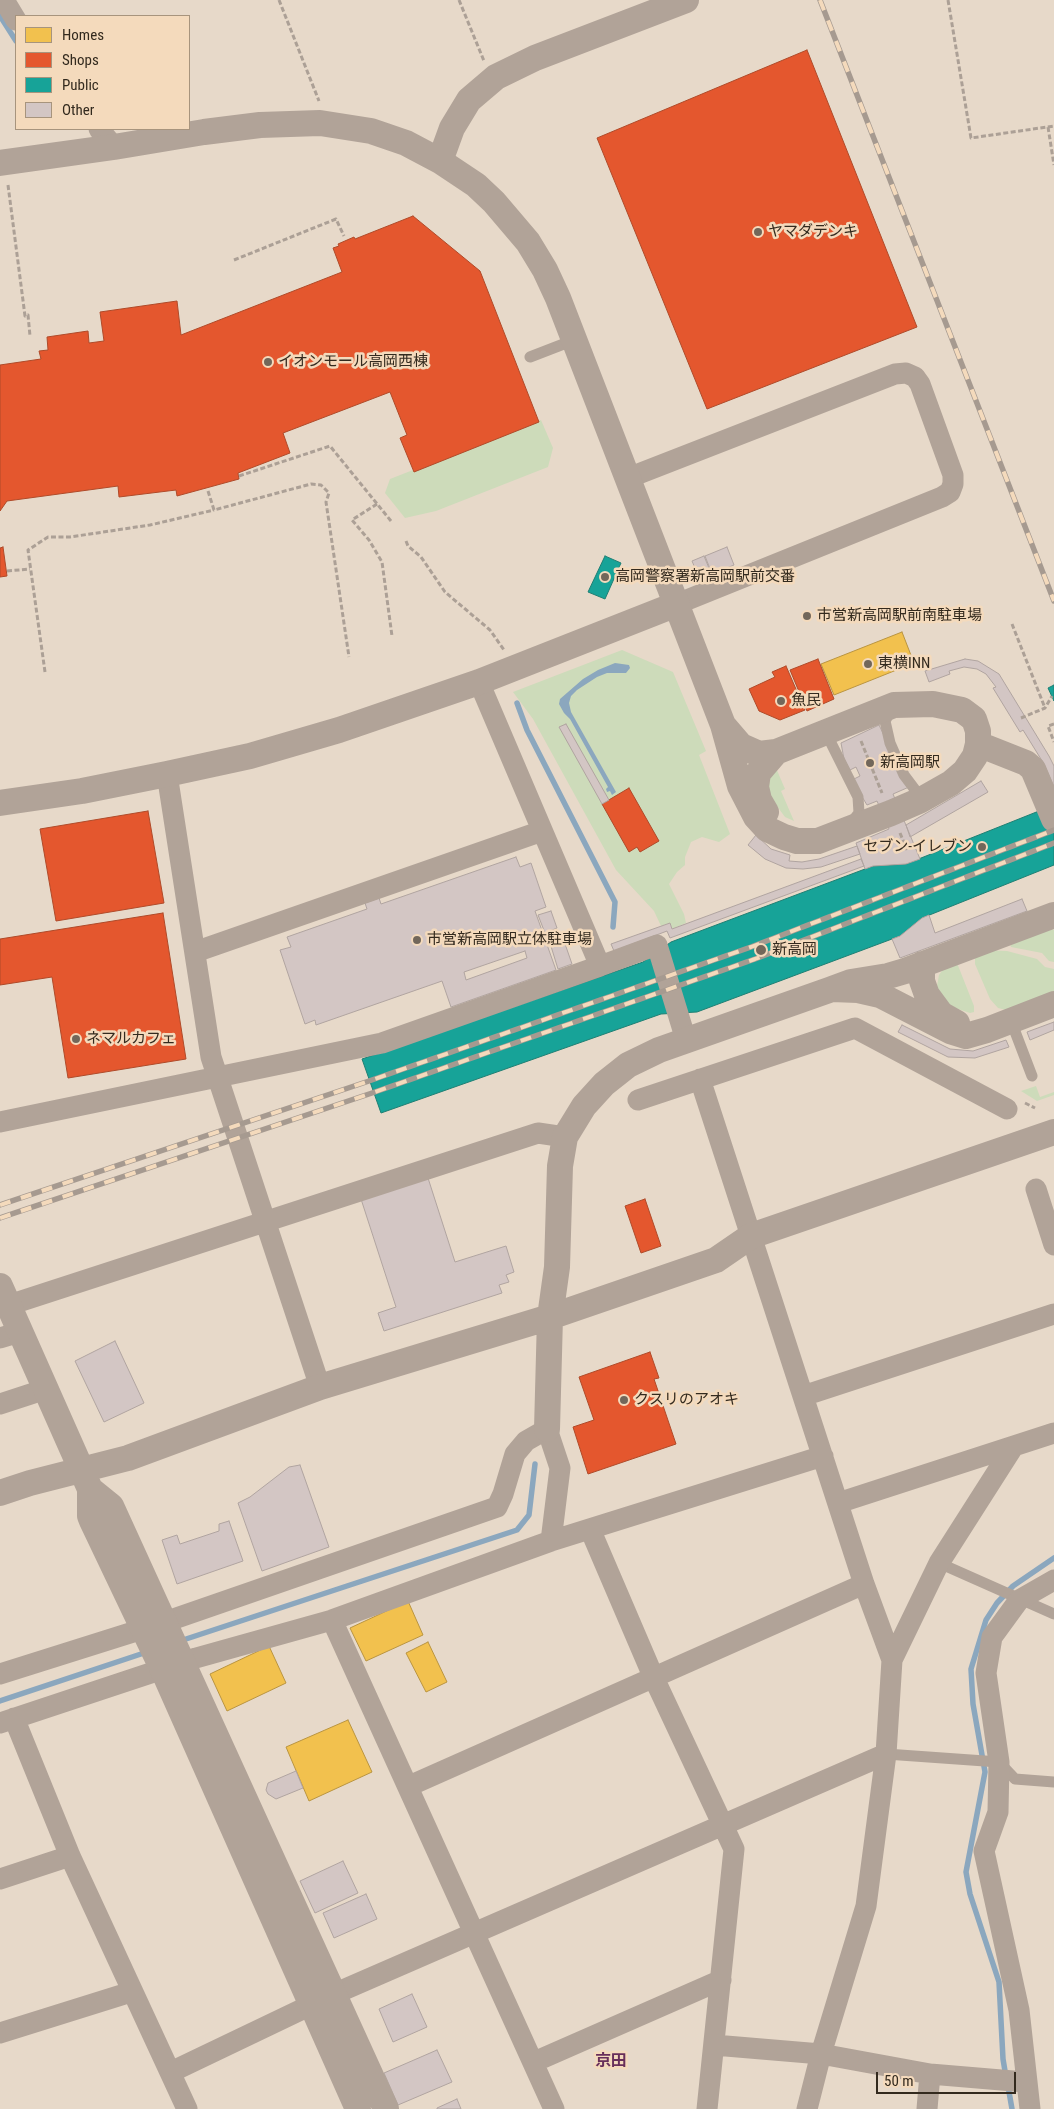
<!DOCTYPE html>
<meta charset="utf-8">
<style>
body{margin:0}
#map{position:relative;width:1054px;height:2109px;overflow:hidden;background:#e7d9c9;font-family:"Roboto Condensed",sans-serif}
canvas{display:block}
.legend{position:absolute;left:15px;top:15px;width:175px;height:115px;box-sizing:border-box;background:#f4dabc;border:1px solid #a7947d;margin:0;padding:6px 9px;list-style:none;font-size:15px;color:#332a1e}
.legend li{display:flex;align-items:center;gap:10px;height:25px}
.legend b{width:25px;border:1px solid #a7947d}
.scale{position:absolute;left:876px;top:2072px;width:140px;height:22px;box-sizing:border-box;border:2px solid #332a1e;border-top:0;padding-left:6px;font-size:15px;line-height:18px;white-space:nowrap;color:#332a1e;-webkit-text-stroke:4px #f4dabc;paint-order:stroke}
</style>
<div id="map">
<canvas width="1054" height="2109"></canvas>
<ul class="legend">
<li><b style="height:14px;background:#f2c14e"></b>Homes</li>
<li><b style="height:14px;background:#e4572e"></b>Shops</li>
<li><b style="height:14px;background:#17a398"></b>Public</li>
<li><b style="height:14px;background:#d3c6c4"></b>Other</li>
</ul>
<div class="scale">50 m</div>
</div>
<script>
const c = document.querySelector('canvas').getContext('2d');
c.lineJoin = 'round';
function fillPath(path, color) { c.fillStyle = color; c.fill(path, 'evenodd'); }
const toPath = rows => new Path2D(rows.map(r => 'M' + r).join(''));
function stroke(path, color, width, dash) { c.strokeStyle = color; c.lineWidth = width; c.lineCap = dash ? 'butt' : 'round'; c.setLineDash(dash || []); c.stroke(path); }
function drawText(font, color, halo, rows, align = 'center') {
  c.font = font + ' "Roboto Condensed","Noto Sans JP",sans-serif'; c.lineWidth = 5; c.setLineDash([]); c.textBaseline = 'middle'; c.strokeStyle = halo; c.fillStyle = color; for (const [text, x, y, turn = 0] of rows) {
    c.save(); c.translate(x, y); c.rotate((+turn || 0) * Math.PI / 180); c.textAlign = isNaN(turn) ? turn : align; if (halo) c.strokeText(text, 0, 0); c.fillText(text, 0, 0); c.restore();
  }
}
const green = toPath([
 [541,420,553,448,548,467,436,511,405,518,385,493,390,479],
 [622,650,673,672,706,751,699,755,730,834,719,842,702,837,691,842,685,857,685,865,677,872,669,884,684,914,686,923,672,929,670,923,661,926,654,911,616,870,533,719,513,692],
 [776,768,785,789,781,791,794,821,785,817,768,794,768,776],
 [1048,927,1054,930,1054,962,1049,961,1042,953,1011,947,1009,940],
 [982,950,1007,951,1037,959,1045,967,1054,969,1054,995,1006,1010,998,1008,990,999,975,964,975,958],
 [957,963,974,1006,974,1012,970,1013,955,1008,944,1001,937,986,939,975,944,968],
 [1036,1086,1040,1097,1054,1092,1054,1095,1037,1101,1021,1091]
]);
const water = toPath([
 [615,663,629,665,630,668,626,673,607,673,597,677,577,690,571,696,569,703,571,712,616,792,612,795,610,791,607,792,606,789,608,787,570,719,564,713,559,704,560,699,583,679,598,670]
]);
const homes = toPath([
 [902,632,914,663,834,695,821,664,902,632],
 [408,1601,423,1635,366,1661,350,1628,408,1601],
 [428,1642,447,1682,426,1692,406,1653,428,1642],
 [269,1646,286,1683,227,1711,210,1674,269,1646],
 [348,1720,372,1772,309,1801,286,1747,348,1720]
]);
const shops = toPath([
 [807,50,917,327,707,409,597,138,807,50],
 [413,216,480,271,539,422,414,472,400,438,407,435,390,392,283,433,290,453,238,473,239,479,177,496,176,490,119,497,118,486,7,501,0,511,0,365,41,359,39,351,48,350,47,337,88,331,89,343,104,341,100,312,177,301,181,335,342,272,333,248,339,246,338,244,354,237,355,239,413,216],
 [3,547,7,576,0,577,0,548,3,547],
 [818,659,834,699,807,711,790,670,818,659],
 [786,666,805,710,780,720,759,711,749,689,775,677,772,672,786,666],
 [629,788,659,841,640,852,637,847,629,852,602,804,629,788],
 [148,811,164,903,56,921,40,829,148,811],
 [163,913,186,1059,68,1078,52,977,0,985,0,939,163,913],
 [645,1199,661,1246,641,1253,625,1206,645,1199],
 [650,1352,659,1378,654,1379,676,1444,588,1474,573,1427,594,1420,579,1377,650,1352]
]);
const public = toPath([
 [605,556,621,563,605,599,588,592,605,556],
 [1054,685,1054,701,1048,688,1054,685],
 [1054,805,1054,865,922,918,900,936,697,1012,661,1014,381,1113,362,1059,643,962,671,942,873,866,906,864,1054,805]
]);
const stream = toPath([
 [0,16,16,41],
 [517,703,527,730,615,902,613,927],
 [180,1641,517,1530,529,1515,535,1464],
 [0,1701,147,1652],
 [1006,2077,1003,2059,999,1982,970,1894,966,1872,985,1772,973,1704,971,1669,986,1620,997,1603,1013,1586,1054,1558],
 [1008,2086,1012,2109]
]);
const building = toPath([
 [727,547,734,565,712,574,705,556,727,547],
 [704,556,711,573,703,576,704,578,700,580,692,561,704,556],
 [965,659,978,661,999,674,1049,756,1054,766,1054,787,1044,764,1023,730,1020,732,993,688,996,687,986,674,977,669,964,667,949,671,950,674,929,682,925,671,965,659],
 [566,724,609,800,602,804,559,727,566,724],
 [879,725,909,787,893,794,920,859,906,864,873,866,865,869,856,843,889,829,877,801,867,805,852,780,860,776,856,767,850,770,844,759,841,743,879,725],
 [981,781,988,792,910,837,906,825,981,781],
 [756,835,771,849,790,855,789,861,802,862,819,859,857,846,860,854,821,867,803,869,786,868,765,859,748,845,756,835],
 [516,857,520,867,531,863,546,907,535,911,556,970,451,1007,442,981,316,1025,315,1020,305,1024,280,950,291,947,287,937,367,909,365,903,379,898,381,904,516,857],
 [525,951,527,958,466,980,464,972,525,951],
 [861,859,864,866,670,938,667,931,614,951,611,944,670,923,672,929,861,859],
 [1022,899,1027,911,900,958,892,939,900,936,922,918,929,915,935,933,1022,899],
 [551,911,557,928,545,933,538,915,551,911],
 [563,938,572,964,558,969,550,943,563,938],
 [1054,1022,1054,1030,1030,1040,1027,1032,1054,1022],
 [902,1025,950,1049,973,1051,1006,1040,1009,1047,975,1058,948,1057,898,1032,902,1025],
 [428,1178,455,1262,506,1246,514,1272,506,1275,509,1282,499,1285,502,1293,384,1331,378,1313,396,1307,361,1199,428,1178],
 [115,1341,144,1403,104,1422,75,1361,115,1341],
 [300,1465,329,1547,262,1571,238,1503,250,1497,289,1467,300,1465],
 [229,1521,243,1561,177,1584,162,1540,177,1535,180,1544,219,1531,219,1524,229,1521],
 [296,1771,303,1788,276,1799,268,1794,266,1790,268,1783,296,1771],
 [343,1861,358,1893,315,1913,300,1881,343,1861],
 [366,1894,377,1919,334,1938,323,1913,366,1894],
 [412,1994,427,2027,393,2042,379,2009,412,1994],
 [437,2050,452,2082,398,2105,384,2073,437,2050],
 [457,2099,461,2109,437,2109,437,2108,457,2099]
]);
const path = toPath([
 [279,0,319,101],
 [459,0,484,61],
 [948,0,971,138,1054,126],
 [1048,127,1054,165],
 [8,185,25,316,28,315,30,336],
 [234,260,336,219,344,236],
 [239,476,330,446,391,521],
 [208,491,214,510,311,484,321,485,329,493,326,502,349,657],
 [377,504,352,520,369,540,382,562,392,636],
 [406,541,408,546,421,557,445,592,490,630,504,650],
 [7,571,30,569],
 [1012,624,1045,708],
 [45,672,28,550,48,537,70,537,150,525,214,510],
 [1021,718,1045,708,1052,696],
 [1054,724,1048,726,1054,742],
 [861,741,882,793],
 [900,833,907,850],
 [1025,1103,1035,1108]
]);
const service = toPath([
 [530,357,574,340],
 [892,709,885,721,890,743,904,775,916,791,926,794],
 [819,738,830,741,858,797,859,813,852,822],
 [1011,1021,1032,1076],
 [939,1563,1054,1614],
 [886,1754,999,1762,1015,1779,1054,1782]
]);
const minor = toPath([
 [4,0,16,20],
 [99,129,114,147],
 [628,478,895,374,906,373,915,377,920,384,953,475,953,484,950,492,942,497,677,604],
 [167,774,211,1057,320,1387],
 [195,952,542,831],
 [600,966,657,945,686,1040],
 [700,1079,864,1584,892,1660],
 [638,1100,855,1028,1007,1109],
 [0,1122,382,1043,600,966,479,682],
 [1036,1189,1054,1245],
 [9,1305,538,1133,565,1137],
 [0,1338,20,1332],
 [803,1396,1054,1314],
 [0,1404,46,1389],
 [838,1503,1054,1433],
 [590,1529,653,1676,734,1849,707,2109],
 [332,1620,554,2109],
 [0,1674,165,1622,497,1507,503,1494,515,1454,526,1441,547,1429,560,1468,551,1541],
 [14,1718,70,1856,187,2109],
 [0,1723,196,1658,332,1620,551,1541,823,1456],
 [409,1786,864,1584],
 [0,1879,70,1856],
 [0,2033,131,1992],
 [714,2045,821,2054,930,2074,1025,2082],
 [534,2062,721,1980],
 [171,2072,334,1994,886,1754],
 [807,2109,821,2054,866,1906,886,1754,892,1660,939,1563,1013,1447],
 [927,2109,930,2074],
 [1030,2109,1019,2010,984,1851,998,1812,999,1762,986,1673,992,1637,1019,1600,1054,1580]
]);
const tertiary = toPath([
 [440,161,452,128,469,100,496,77,535,58,686,0],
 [0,163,114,147,204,132,260,125,320,123,371,131,406,143,440,161,476,185,494,202,528,242,545,270,558,298,723,725,740,786,756,817,767,829,784,837,797,841,818,841,891,813,921,800,951,783,965,771,975,756,978,744,978,731,974,719,962,710,933,704,894,705,776,752,759,754,741,746,723,725],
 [978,744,1026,763,1033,769,1054,819],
 [0,803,82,791,167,774,250,756,339,730,479,682,677,604],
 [766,812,759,800,756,787,758,773,776,752],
 [1054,915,905,971,888,976,851,982,832,989,858,990,880,995,950,1031,966,1036,987,1030,1054,1004],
 [922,964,922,981,927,995,941,1014,957,1023],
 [0,1286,90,1489,90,1516,92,1521,163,1670,358,2109],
 [547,1429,550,1317,557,1267,560,1166,565,1137,584,1106,604,1084,628,1065,659,1050,832,989],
 [90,1489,111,1506,386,2109],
 [0,1493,30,1483,128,1458,320,1387,550,1317,716,1260,751,1236,1054,1132]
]);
const rail = toPath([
 [820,0,1054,601],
 [0,1205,369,1081,751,947,1054,830],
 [0,1218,372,1093,755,959,1054,843]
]);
const markers = [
 [758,232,5,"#72675a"],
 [268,362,5,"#72675a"],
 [605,577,5,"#72675a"],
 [807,616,5,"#72675a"],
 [868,664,5,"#72675a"],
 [781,701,5,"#72675a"],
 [870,763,5,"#72675a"],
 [982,847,5,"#72675a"],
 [417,940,5,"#72675a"],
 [761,950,6,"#72675a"],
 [76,1039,5,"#72675a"],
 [624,1400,5,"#72675a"]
];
const poiNames = [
 ["ヤマダデンキ",768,232],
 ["イオンモール高岡西棟",278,362],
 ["高岡警察署新高岡駅前交番",615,577],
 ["市営新高岡駅前南駐車場",817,616],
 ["東横INN",878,664],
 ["魚民",791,701],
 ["新高岡駅",880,763],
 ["セブン-イレブン",972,847,"right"],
 ["市営新高岡駅立体駐車場",427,940],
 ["新高岡",772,950],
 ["ネマルカフェ",86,1039],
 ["クスリのアオキ",634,1400]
];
const neighbourhoodNames = [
 ["京田",611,2062]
];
fillPath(green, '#cddbba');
fillPath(water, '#8ba7be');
fillPath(homes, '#f2c14e');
stroke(homes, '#b99440', 1);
fillPath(shops, '#e4572e');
stroke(shops, '#af4a29', 1);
fillPath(public, '#17a398');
stroke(public, '#1f7f73', 1);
stroke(stream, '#8ba7be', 5.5);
fillPath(building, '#d3c6c4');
stroke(building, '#b0a4a0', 1);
stroke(path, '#aca096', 3, [5, 2.5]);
stroke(service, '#b1a398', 11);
stroke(minor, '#b1a398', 21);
stroke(tertiary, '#b1a398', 26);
stroke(rail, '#a69a90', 5.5);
stroke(rail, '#f4dabc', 4, [11]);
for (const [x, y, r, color] of markers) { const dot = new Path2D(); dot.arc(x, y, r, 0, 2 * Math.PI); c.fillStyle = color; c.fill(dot); stroke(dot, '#f4dabc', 2); }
drawText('15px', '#332a1e', '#f4dabc', poiNames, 'left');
drawText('bold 16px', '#682f5a', '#f4dabc', neighbourhoodNames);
</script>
